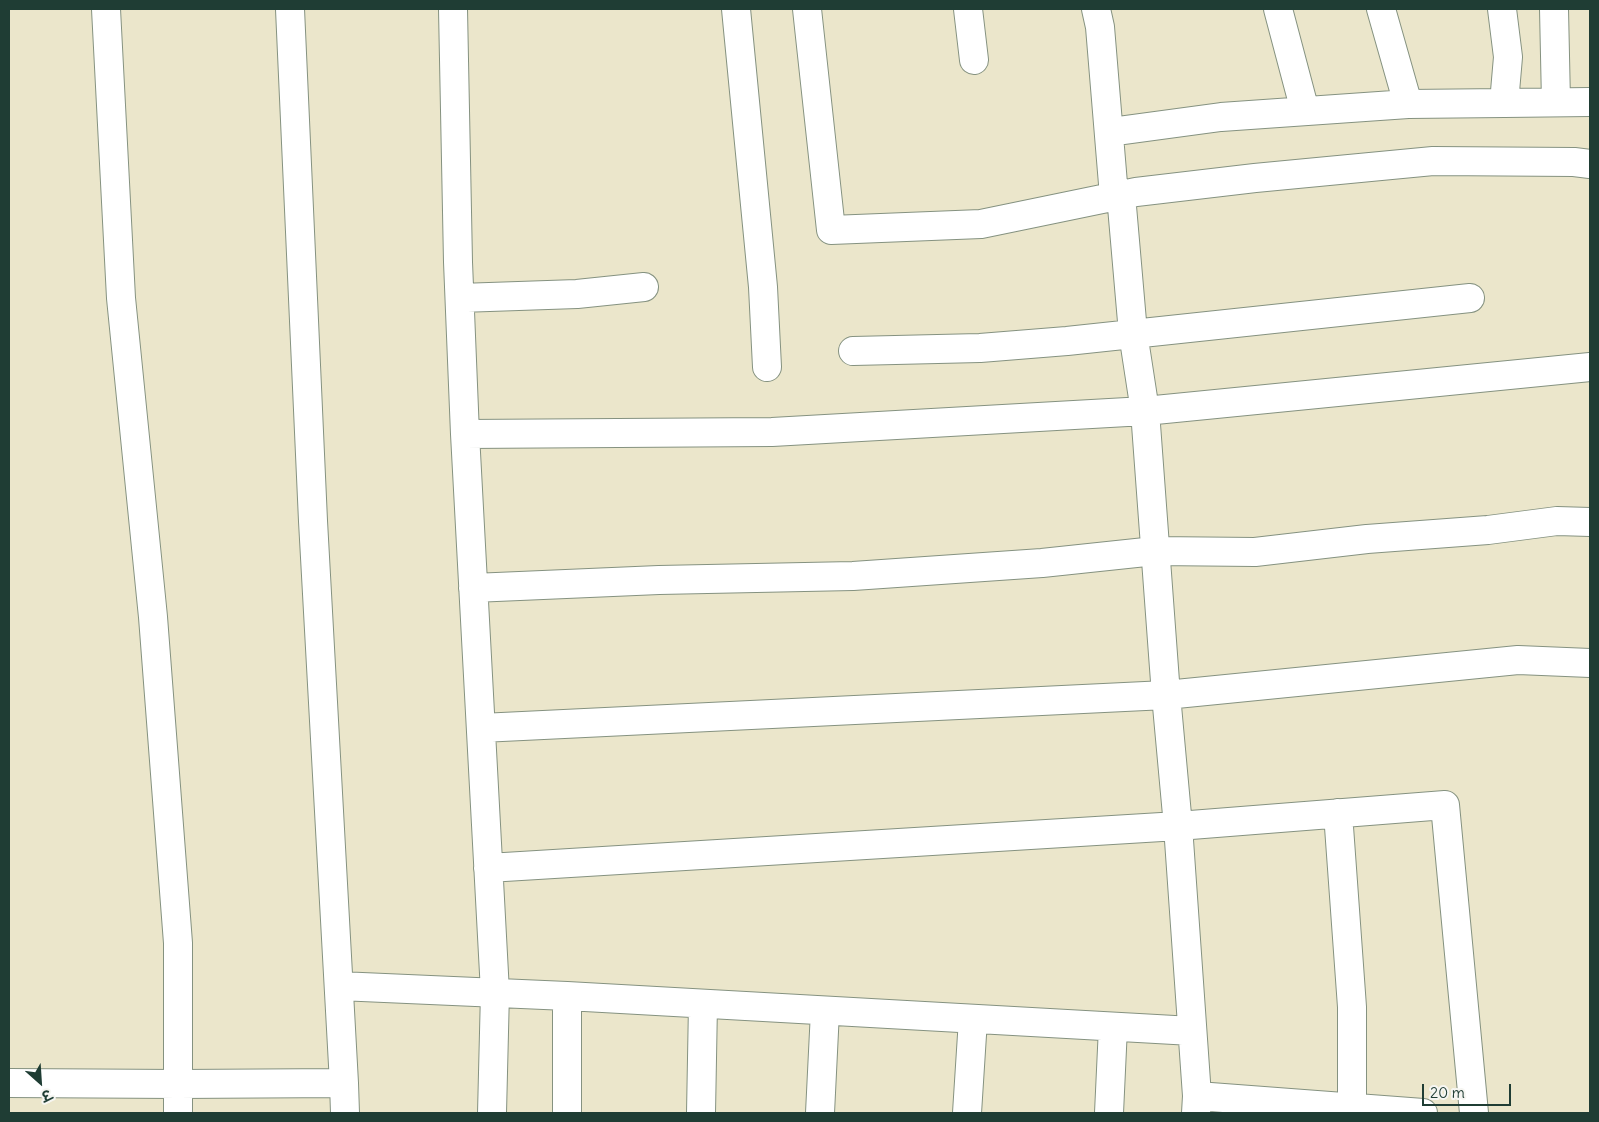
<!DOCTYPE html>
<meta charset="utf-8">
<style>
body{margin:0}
#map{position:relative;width:1599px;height:1122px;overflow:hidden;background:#ebe6cb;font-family:Delius,"Playpen Sans Deva",sans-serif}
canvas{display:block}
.frame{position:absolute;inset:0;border:10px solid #1f3d34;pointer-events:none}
.north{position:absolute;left:15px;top:1057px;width:50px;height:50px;-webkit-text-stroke:4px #f6f6f2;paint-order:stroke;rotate:154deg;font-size:14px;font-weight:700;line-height:20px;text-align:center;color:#1f3d34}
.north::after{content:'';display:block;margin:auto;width:18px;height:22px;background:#1f3d34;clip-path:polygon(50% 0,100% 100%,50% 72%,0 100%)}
.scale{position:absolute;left:1422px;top:1084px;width:89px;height:22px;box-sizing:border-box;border:2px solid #1f3d34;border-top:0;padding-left:6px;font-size:15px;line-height:18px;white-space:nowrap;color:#1f3d34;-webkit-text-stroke:4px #f6f6f2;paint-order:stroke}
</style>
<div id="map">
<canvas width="1599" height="1122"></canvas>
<div class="frame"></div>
<div class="north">उ</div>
<div class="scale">20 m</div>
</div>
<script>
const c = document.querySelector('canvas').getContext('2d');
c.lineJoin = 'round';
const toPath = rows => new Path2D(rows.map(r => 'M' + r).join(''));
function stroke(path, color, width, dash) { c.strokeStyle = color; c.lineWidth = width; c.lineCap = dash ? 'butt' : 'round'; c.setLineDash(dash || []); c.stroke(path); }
const minor = toPath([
 [106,9,121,298,153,617,178,943,178,1113],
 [290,9,313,521,344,1083,345,1113],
 [453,9,458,262,465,434],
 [736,9,763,287,767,367],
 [807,9,831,230,981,224,1136,192,1255,178,1433,161,1574,162,1590,164],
 [968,9,974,60],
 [1278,9,1305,111],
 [1381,9,1408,104],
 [1502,9,1508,57,1504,103,1590,102],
 [1554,9,1556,102],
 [1110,132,1221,117,1408,104,1504,103],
 [460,298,577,294,644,287],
 [853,351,980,348,1067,341,1470,298],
 [473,588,659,580,853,576,1042,563,1155,551,1255,552,1367,539,1488,530,1557,521,1590,522],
 [481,728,1166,695,1518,660,1590,663],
 [1338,813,1352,1007,1352,1108],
 [488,868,1178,826,1166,695,1145,411,1133,333,1121,195,1113,184,1100,27,1096,9],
 [339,986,567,996,1192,1031],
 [567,996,567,1113],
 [9,1083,178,1084,344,1083],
 [1197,1096,1178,826,1445,805,1474,1113],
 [492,1113,495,992,465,434,772,432,1145,411,1590,367],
 [701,1113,703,1004],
 [820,1113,825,1011],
 [967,1113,973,1019],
 [1109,1113,1113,1027],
 [1196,1113,1197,1096,1423,1113]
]);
stroke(minor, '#859280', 30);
stroke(minor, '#fff', 28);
</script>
